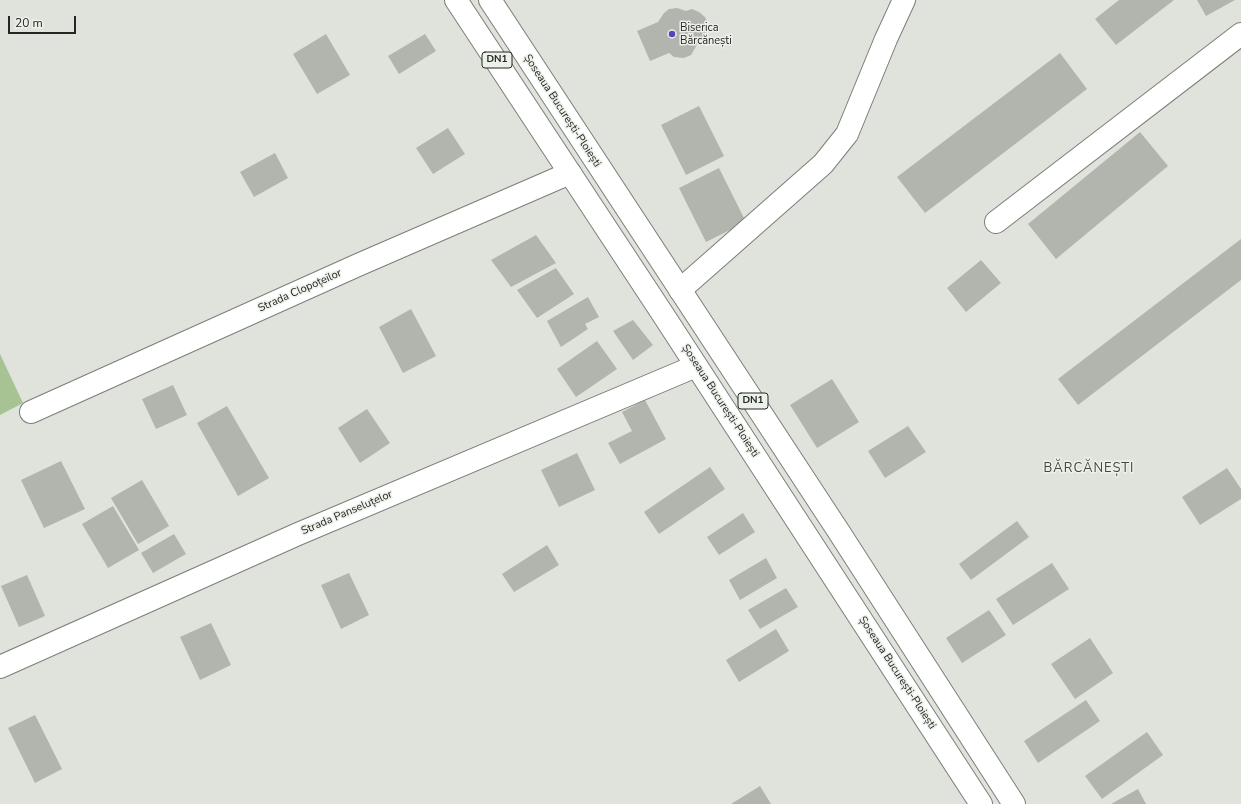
<!DOCTYPE html>
<meta charset="utf-8">
<style>
body{margin:0}
#map{position:relative;width:1241px;height:804px;overflow:hidden;background:#dfe3dc;font-family:"Nunito Sans",sans-serif}
canvas{display:block}
.scale{position:absolute;left:8px;top:16px;width:68px;height:18px;box-sizing:border-box;border:2px solid #242623;border-top:0;padding-left:5px;font-size:12px;line-height:14px;white-space:nowrap;color:#242623;-webkit-text-stroke:3px #ecf1e9;paint-order:stroke}
</style>
<div id="map">
<canvas width="1241" height="804"></canvas>
<div class="scale">20 m</div>
</div>
<script>
const c = document.querySelector('canvas').getContext('2d');
c.lineJoin = 'round';
function fillPath(path, color) { c.fillStyle = color; c.fill(path, 'evenodd'); }
const toPath = rows => new Path2D(rows.map(r => 'M' + r).join(''));
function stroke(path, color, width, dash) { c.strokeStyle = color; c.lineWidth = width; c.lineCap = dash ? 'butt' : 'round'; c.setLineDash(dash || []); c.stroke(path); }
function drawText(font, color, halo, rows, align = 'center') {
  c.font = font + ' "Nunito Sans",sans-serif'; c.lineWidth = 3; c.setLineDash([]); c.textBaseline = 'middle'; c.strokeStyle = halo; c.fillStyle = color; for (const [text, x, y, turn = 0] of rows) {
    c.save(); c.translate(x, y); c.rotate((+turn || 0) * Math.PI / 180); c.textAlign = isNaN(turn) ? turn : align; if (halo) c.strokeText(text, 0, 0); c.fillText(text, 0, 0); c.restore();
  }
}
const green = toPath([
 [0,354,23,403,0,415]
]);
const building = toPath([
 [1119,0,1174,0,1116,45,1095,19],
 [1197,0,1235,0,1206,16],
 [677,8,686,11,692,9,699,12,705,17,708,23,708,29,704,37,699,41,691,55,684,58,674,57,669,53,650,61,637,31,658,22,664,13,669,9],
 [326,34,350,75,317,94,293,54],
 [425,34,436,51,399,74,388,56],
 [1060,53,1087,89,925,213,897,177],
 [699,106,724,156,686,175,661,125],
 [448,128,465,154,433,174,416,148],
 [1140,132,1168,166,1056,259,1028,224],
 [275,153,288,178,254,197,240,172],
 [719,168,746,222,706,242,679,188],
 [536,235,556,263,511,287,491,260],
 [1241,239,1241,280,1078,405,1058,379],
 [981,260,1001,283,966,312,947,288],
 [556,268,574,294,537,318,517,290],
 [588,297,599,317,585,324,588,329,561,347,547,321],
 [411,309,436,356,403,373,379,327],
 [633,320,653,345,633,360,613,331],
 [597,341,617,369,576,397,557,369],
 [832,379,859,422,817,448,790,405],
 [173,385,187,415,156,429,142,399],
 [645,400,666,439,620,464,608,443,632,431,622,412],
 [227,406,269,478,238,496,197,423],
 [367,409,390,443,360,463,338,428],
 [908,426,926,452,885,478,868,451],
 [577,453,595,490,559,507,541,470],
 [61,461,85,509,44,528,21,480],
 [710,467,725,489,659,534,644,512],
 [1227,468,1241,489,1241,499,1200,525,1182,497],
 [142,480,169,526,138,544,111,498],
 [113,506,139,550,108,568,82,524],
 [743,513,755,532,719,555,707,537],
 [1017,521,1029,537,971,580,959,564],
 [174,534,186,554,153,573,141,553],
 [547,545,559,565,514,592,502,574],
 [766,558,777,578,740,600,729,580],
 [1052,563,1069,589,1013,625,996,599],
 [349,573,369,615,341,629,321,585],
 [27,575,45,616,19,627,1,586],
 [786,588,798,607,760,629,748,610],
 [989,610,1006,635,962,663,946,638],
 [211,623,231,665,200,680,180,637],
 [776,629,789,651,739,682,726,660],
 [1090,638,1113,673,1075,699,1051,664],
 [1086,700,1100,721,1038,763,1024,741],
 [35,715,62,769,35,783,8,728],
 [1147,732,1163,755,1102,799,1085,776],
 [760,786,771,804,731,804],
 [1138,789,1146,804,1111,804]
]);
const minor = toPath([
 [996,222,1241,34],
 [680,290,823,164,847,134,886,39,904,0],
 [31,412,358,265,570,173],
 [0,667,298,534,696,366]
]);
const highway = toPath([
 [456,0,664,316,981,804],
 [490,0,839,532,1014,804]
]);
const markers = [
 [672,34,4,"#5445bc"]
];
const shields = [
 [497,60,30],
 [753,401,30]
];
const shieldNames = [
 ["DN1",497,60],
 ["DN1",753,401]
];
const poiNames = [
 ["Biserica",680,28],
 ["Bărcănești",680,41]
];
const streetNames = [
 ["Șoseaua București-Ploiești",562,111,57],
 ["Strada Clopoțeilor",300,291,-24],
 ["Șoseaua București-Ploiești",720,401,57],
 ["Strada Panseluțelor",347,513,-23],
 ["Șoseaua București-Ploiești",897,673,57]
];
const quarterNames = [
 ["BĂRCĂNEȘTI",1089,469]
];
fillPath(green, '#a7c394');
fillPath(building, '#b1b5ae');
stroke(minor, '#7b7f78', 24);
stroke(highway, '#7b7f78', 24);
stroke(minor, '#fff', 22);
stroke(highway, '#fff', 22);
for (const [x, y, r, color] of markers) { const dot = new Path2D(); dot.arc(x, y, r, 0, 2 * Math.PI); c.fillStyle = color; c.fill(dot); stroke(dot, '#ecf1e9', 1.5); }
for (const [x, y, w] of shields) { const box = new Path2D(); box.roundRect(x - w / 2, y - 8, w, 16, 3); c.fillStyle = '#ecf1e9'; c.fill(box); stroke(box, '#242623', 1); }
drawText('bold 10px', '#242623', null, shieldNames);
drawText('11px', '#242623', '#ecf1e9', poiNames, 'left');
drawText('11px', '#242623', '#ecf1e9', streetNames);
c.letterSpacing = '1px';
drawText('13px', '#424640', '#ecf1e9', quarterNames);
c.letterSpacing = '0px';
</script>
